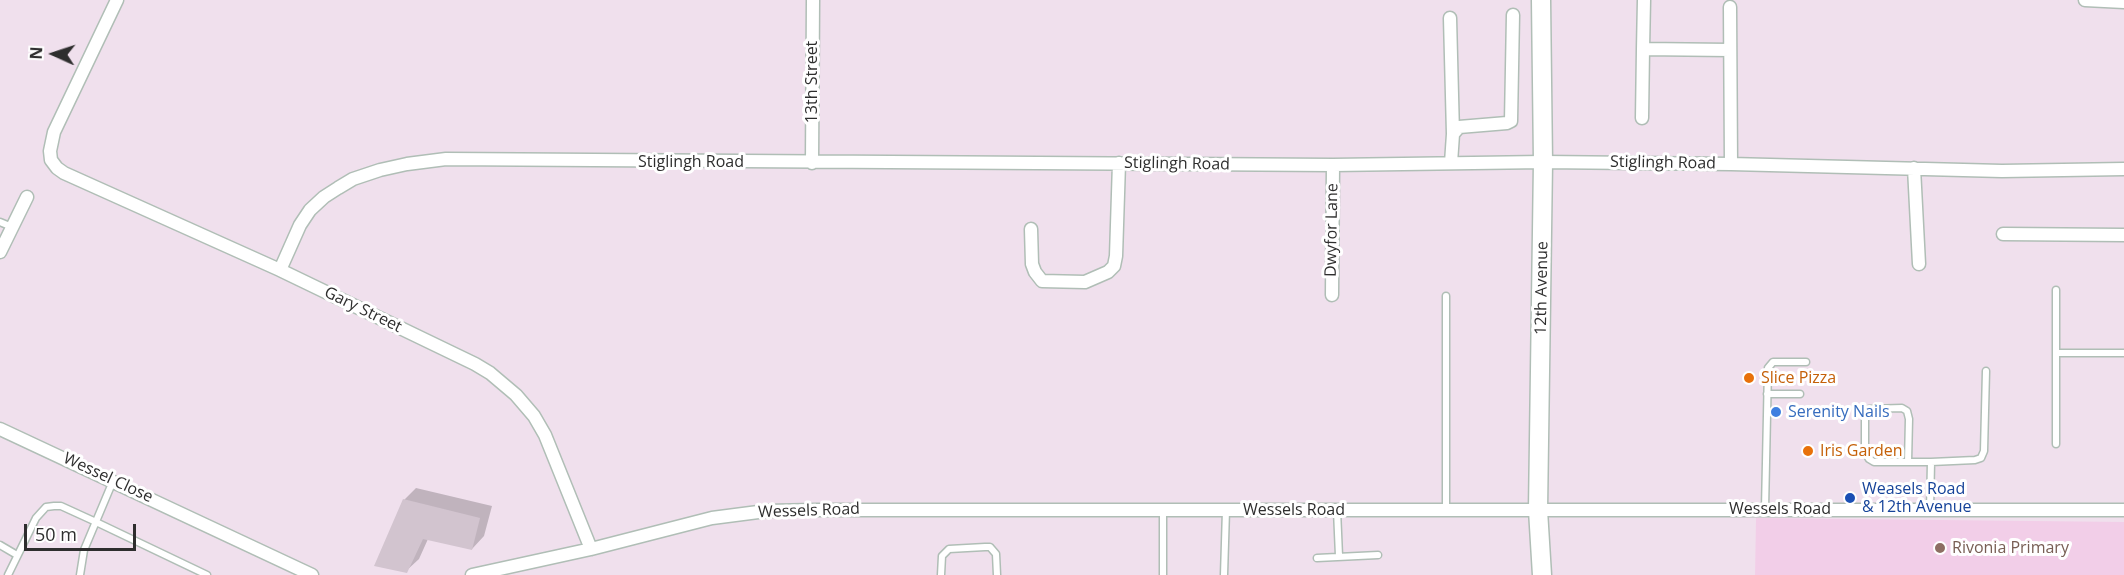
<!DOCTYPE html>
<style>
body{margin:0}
#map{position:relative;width:2124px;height:575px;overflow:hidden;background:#f0e0ed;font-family:"Open Sans",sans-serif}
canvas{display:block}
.north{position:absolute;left:24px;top:24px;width:60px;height:60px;-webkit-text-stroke:4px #fff;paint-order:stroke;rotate:273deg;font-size:16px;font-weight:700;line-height:24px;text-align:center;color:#2e2e2e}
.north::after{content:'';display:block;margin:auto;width:21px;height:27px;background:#2e2e2e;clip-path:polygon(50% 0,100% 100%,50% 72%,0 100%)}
.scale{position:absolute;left:24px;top:524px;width:112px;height:27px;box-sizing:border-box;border:3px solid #2e2e2e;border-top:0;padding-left:8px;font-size:18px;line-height:21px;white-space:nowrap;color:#2e2e2e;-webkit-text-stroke:4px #fff;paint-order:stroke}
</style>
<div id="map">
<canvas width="2124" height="575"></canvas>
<div class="north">N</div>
<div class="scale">50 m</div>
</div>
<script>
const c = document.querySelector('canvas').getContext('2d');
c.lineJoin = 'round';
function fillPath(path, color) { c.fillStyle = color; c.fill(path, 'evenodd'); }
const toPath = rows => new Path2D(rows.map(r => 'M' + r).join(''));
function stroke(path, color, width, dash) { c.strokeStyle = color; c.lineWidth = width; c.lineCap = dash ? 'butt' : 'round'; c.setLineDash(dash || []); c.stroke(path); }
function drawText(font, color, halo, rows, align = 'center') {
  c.font = font + ' "Open Sans",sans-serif'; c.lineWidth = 6; c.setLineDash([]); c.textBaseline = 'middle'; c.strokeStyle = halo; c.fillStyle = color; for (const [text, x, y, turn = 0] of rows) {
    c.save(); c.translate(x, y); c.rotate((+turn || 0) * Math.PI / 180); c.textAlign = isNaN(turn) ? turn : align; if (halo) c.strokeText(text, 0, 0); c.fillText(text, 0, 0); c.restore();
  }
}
const education = toPath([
 [1756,518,2124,522,2124,575,1755,575]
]);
const shadow = toPath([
 [416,488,492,506,484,536,472,549,428,539,419,559,406,571,404,500]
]);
const building = toPath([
 [403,499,480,518,472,550,423,539,407,573,374,566]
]);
const service = toPath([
 [0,222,12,227],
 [2056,290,2056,444],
 [2056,353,2124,353],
 [1767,394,1800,394],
 [1908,462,1909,419,1907,411,1902,408,1869,409,1865,415,1865,452,1869,459,1874,462,1931,462,1930,510],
 [1931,462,1975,460,1981,458,1984,451,1986,371],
 [1765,509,1768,368,1773,362,1806,362],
 [1337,510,1339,556],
 [1446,510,1446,296],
 [1163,511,1163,575],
 [0,545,17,555],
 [1317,558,1378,555],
 [8,575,36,518,46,507,54,506,61,506,96,522,207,575],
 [80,575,84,550,113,481],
 [941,575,942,556,949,549,985,547,990,547,996,554,997,575],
 [1224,575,1226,510]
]);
const minor = toPath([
 [117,0,54,132,50,151,51,160,57,168,64,173,280,270,475,364,490,373,516,395,534,416,545,435,591,549],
 [1644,0,1643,49,1730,50],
 [2085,0,2124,2],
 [1730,7,1731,164],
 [1450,18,1453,134],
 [1642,118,1643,49],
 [812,163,813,0],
 [1451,163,1453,134,1459,127,1507,123,1511,121,1513,15],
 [1914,168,1919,264],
 [1031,229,1032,264,1035,272,1042,281,1085,282,1108,272,1114,266,1116,256,1119,163],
 [2003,234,2124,235],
 [0,252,27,197],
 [280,270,300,225,310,210,324,197,338,188,353,179,380,170,407,164,446,159,1333,165,1543,162,1731,164,2002,171,2124,169],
 [1332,295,1333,165],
 [0,429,312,575],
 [472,575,591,549,712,518,766,511,816,510,2124,510]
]);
const secondary = toPath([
 [1541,0,1543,162,1538,510,1542,575]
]);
const markers = [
 [1749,378,6,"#e8710a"],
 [1776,412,6,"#3f7fe0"],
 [1808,451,6,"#e8710a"],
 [1850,498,6,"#1a4fb4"],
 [1940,548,6,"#8d6e63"]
];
const streetNames = [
 ["13th Street",812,82,-90],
 ["Stiglingh Road",691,162],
 ["Stiglingh Road",1663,163,1],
 ["Stiglingh Road",1177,164,1],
 ["Dwyfor Lane",1332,230,-89],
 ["12th Avenue",1542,288,-89],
 ["Gary Street",363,310,26],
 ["Wessel Close",108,478,25],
 ["Wessels Road",1780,509],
 ["Wessels Road",1294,510],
 ["Wessels Road",809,511,-2]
];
const foodNames = [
 ["Slice Pizza",1761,378],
 ["Iris Garden",1820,451]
];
const shopNames = [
 ["Serenity Nails",1788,412]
];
const transitNames = [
 ["Weasels Road",1862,489],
 ["& 12th Avenue",1862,507]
];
const educationNames = [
 ["Rivonia Primary",1952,548]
];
fillPath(education, '#f2cee8');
fillPath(shadow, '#0003');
fillPath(building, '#d2c4cf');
stroke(service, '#b0beb6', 9);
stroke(minor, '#b0beb6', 15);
stroke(secondary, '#b0beb6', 21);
stroke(service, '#fff', 6);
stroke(minor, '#fff', 12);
stroke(secondary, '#fff', 18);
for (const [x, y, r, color] of markers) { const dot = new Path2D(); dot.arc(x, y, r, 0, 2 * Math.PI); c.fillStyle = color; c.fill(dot); stroke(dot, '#fff', 2); }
drawText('16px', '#2e2e2e', '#fff', streetNames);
drawText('16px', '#c56008', '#fff', foodNames, 'left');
drawText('16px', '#366cbe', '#fff', shopNames, 'left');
drawText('16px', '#164399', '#fff', transitNames, 'left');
drawText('16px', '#785e54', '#fff', educationNames, 'left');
</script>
